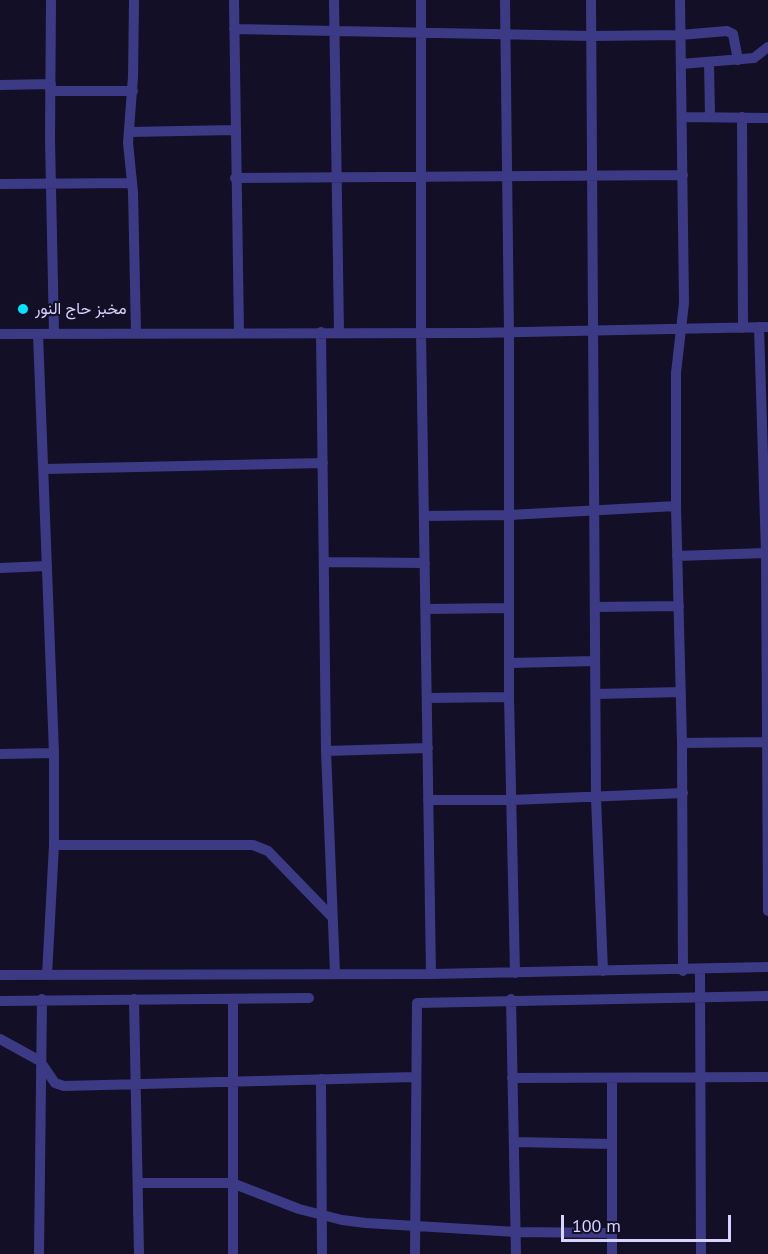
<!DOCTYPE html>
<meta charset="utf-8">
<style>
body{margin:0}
#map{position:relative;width:768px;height:1254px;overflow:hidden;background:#130f26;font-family:"PT Sans",sans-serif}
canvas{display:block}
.scale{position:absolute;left:561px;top:1215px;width:170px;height:27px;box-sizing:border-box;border:3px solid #d9d4ff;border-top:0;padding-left:8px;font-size:18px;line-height:21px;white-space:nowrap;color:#d9d4ff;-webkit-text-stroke:4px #130f26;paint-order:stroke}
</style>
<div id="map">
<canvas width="768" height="1254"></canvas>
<div class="scale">100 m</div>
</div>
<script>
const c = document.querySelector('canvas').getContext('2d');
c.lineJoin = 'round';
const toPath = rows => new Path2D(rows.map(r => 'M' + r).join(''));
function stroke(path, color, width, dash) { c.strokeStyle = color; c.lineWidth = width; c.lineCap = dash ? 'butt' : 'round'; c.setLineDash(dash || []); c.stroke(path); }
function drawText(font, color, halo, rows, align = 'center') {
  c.font = font + ' "PT Sans",Vazirmatn,sans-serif'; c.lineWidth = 4.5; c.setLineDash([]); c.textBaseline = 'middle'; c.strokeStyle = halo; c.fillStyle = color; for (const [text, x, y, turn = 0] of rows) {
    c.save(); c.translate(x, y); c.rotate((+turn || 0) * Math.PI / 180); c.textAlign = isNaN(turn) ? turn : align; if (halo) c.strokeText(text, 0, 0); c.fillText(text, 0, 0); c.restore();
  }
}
const minor = toPath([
 [51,0,50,139,54,334],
 [134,0,133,77,128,143,133,192,136,333],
 [234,0,239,332],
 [334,0,339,332],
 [421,0,421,333,431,974],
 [505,0,509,332,509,697,515,973],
 [591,0,596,798,603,971],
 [680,0,684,303,676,373,676,506,682,743,683,971],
 [234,29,591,36,680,35,727,31,733,34,738,60],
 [709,62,710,117],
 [681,64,754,58,768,47],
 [0,85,51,84],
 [50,91,133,91],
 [682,117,768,118],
 [742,117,743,328],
 [129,132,235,130],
 [235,178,683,175],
 [0,184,132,183],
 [759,327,766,553,768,911],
 [321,332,326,751,335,973],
 [0,334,474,333,768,327],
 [38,334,54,753,54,845,47,975],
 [44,469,323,463],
 [424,516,509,515,676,506],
 [677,556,766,553],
 [325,562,425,563],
 [0,568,47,566],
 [595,607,679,606],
 [426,609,509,608],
 [510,663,595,661],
 [596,694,681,692],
 [427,698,509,697],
 [682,743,765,742],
 [326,751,428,748],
 [0,754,54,753],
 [428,800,512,800,683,793],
 [54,845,253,845,268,851,332,917],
 [700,970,701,1254],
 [0,975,431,974,768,967],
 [134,999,139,1254],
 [233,999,233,1254],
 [511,999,516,1254],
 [0,1001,309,998],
 [0,1039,40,1061,55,1083,64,1086,415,1077],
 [512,1078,768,1077],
 [321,1079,322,1254],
 [514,1142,612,1144],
 [138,1183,232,1183,299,1209,342,1220,366,1223,516,1232,611,1233],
 [39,1254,42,999],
 [415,1254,417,1003,768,996],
 [612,1254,612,1079]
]);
const markers = [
 [23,309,6,"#00e5ff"]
];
const poiNames = [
 ["مخبز حاج النور",35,309]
];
stroke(minor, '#3d3a85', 10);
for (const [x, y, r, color] of markers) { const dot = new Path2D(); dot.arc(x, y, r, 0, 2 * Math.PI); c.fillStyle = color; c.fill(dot); stroke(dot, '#130f26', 2); }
drawText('16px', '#d9d4ff', '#130f26', poiNames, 'left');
</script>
